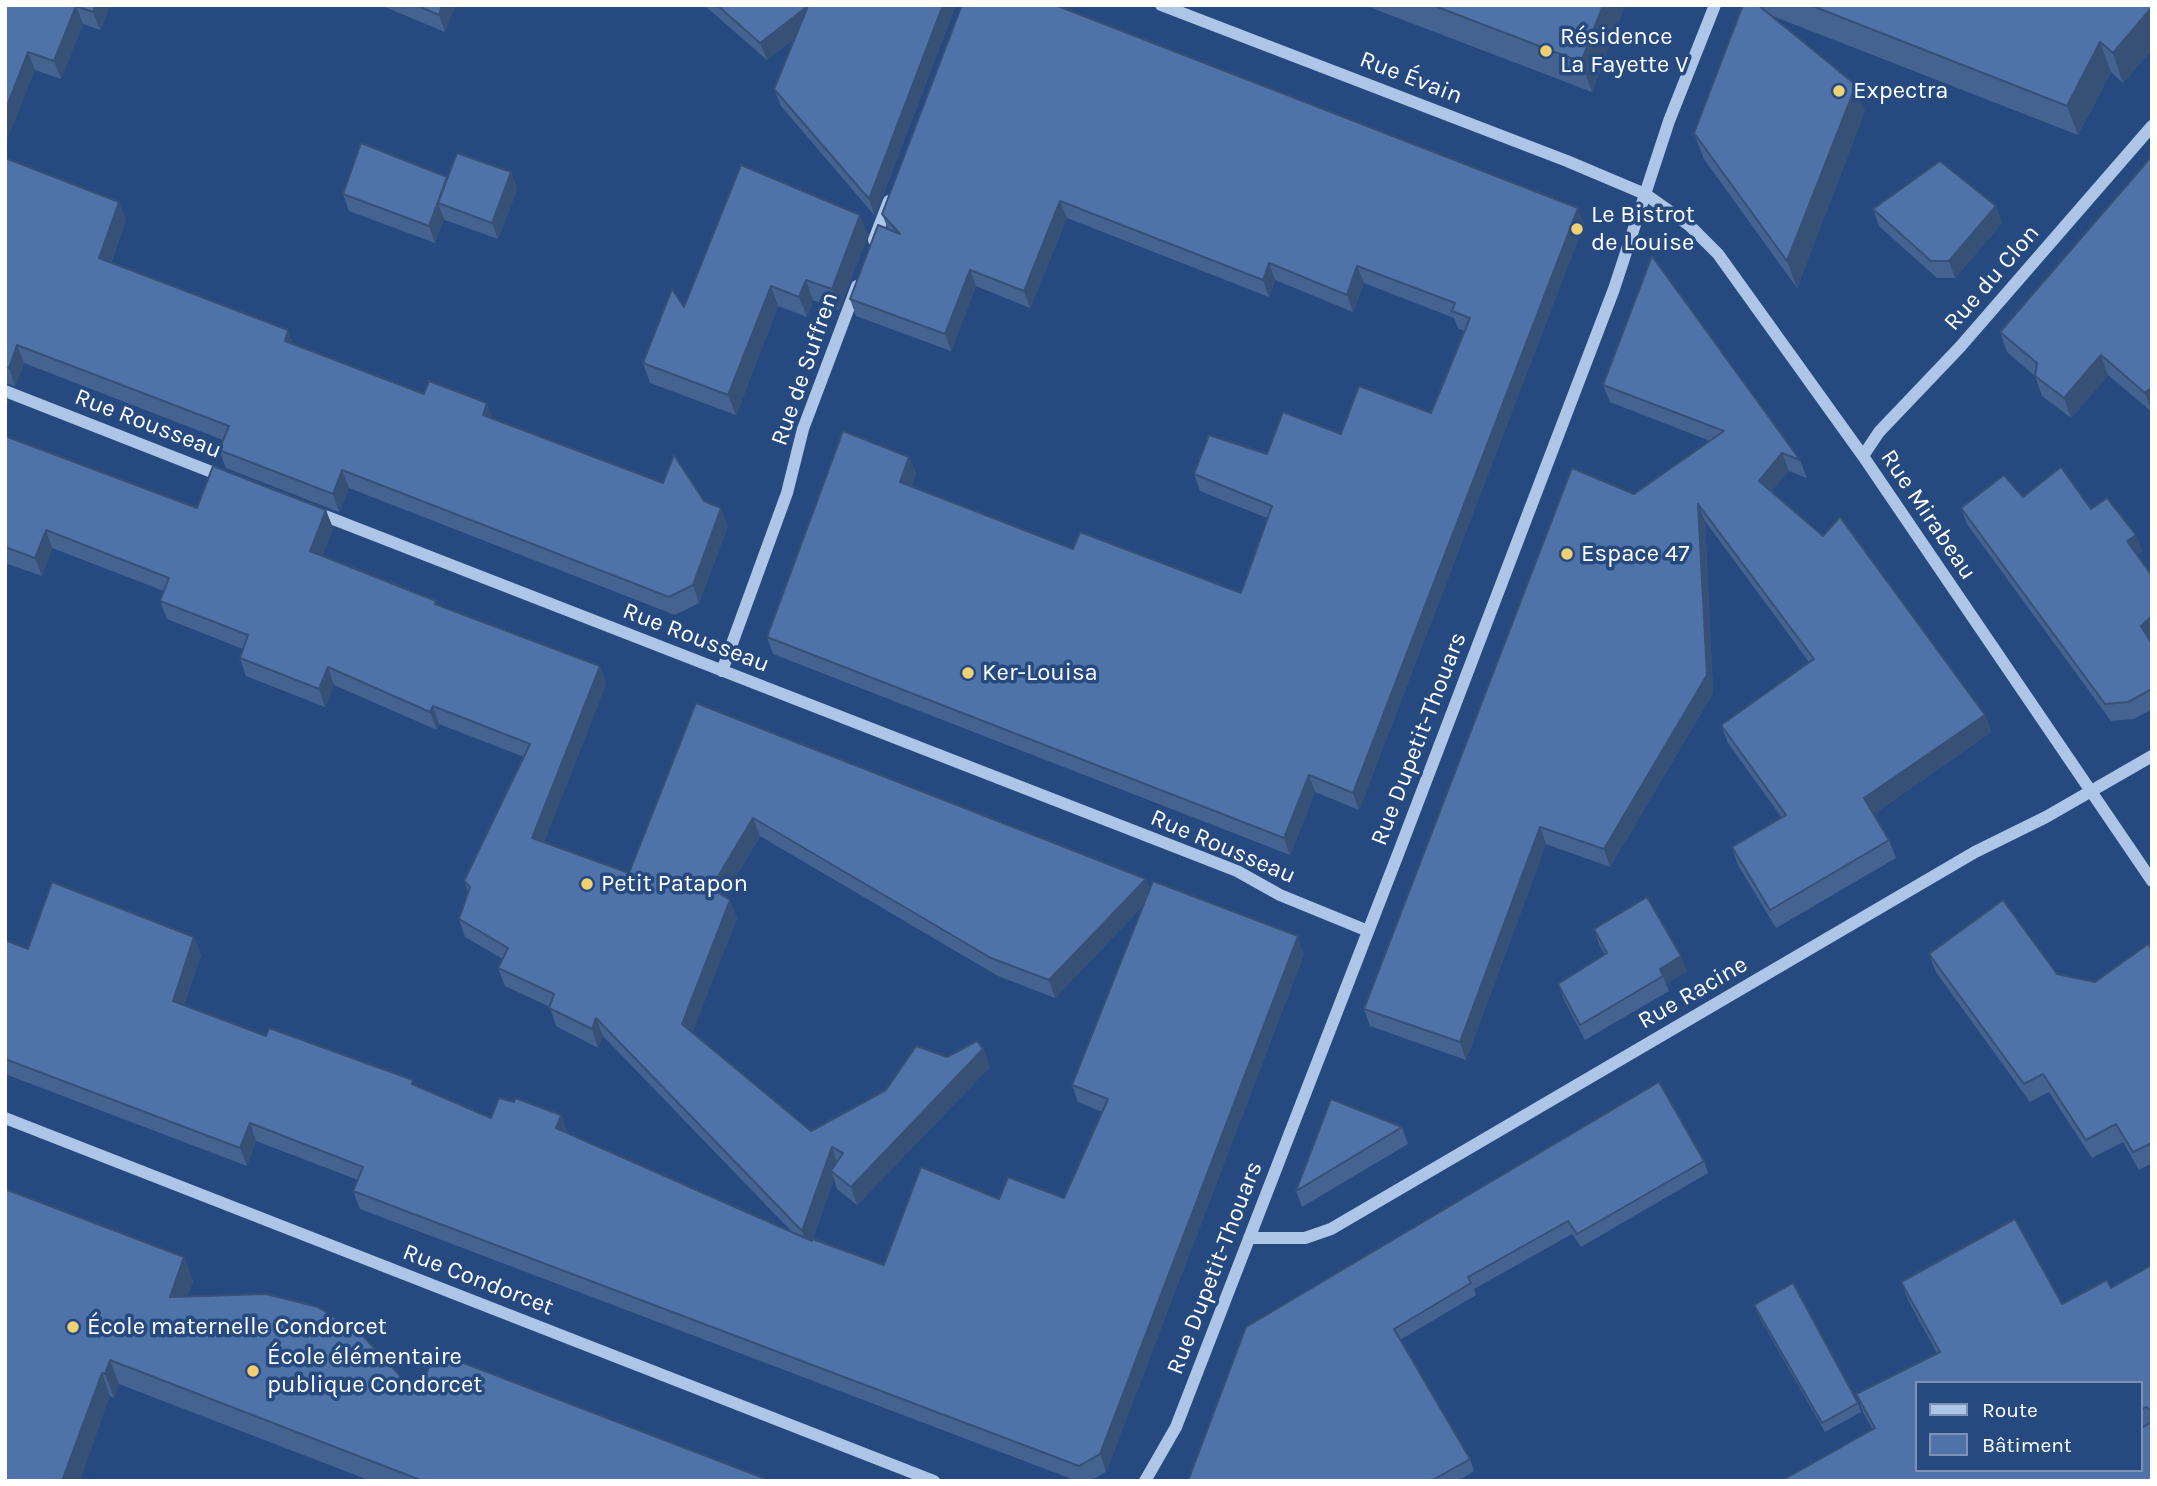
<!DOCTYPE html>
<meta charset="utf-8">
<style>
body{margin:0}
#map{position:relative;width:2157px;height:1486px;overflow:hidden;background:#264a80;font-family:Karla,sans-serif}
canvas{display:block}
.frame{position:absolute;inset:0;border:7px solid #fff;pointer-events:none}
.legend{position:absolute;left:1915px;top:1381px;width:228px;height:91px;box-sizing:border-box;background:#264a80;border:2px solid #7d92b3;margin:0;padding:9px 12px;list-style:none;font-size:21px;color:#fff}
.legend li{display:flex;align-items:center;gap:14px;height:35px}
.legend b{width:35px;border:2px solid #7d92b3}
</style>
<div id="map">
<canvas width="2157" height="1486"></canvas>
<div class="frame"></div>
<ul class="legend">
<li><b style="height:9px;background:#adc5e6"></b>Route</li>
<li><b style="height:19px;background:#4f73a8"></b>Bâtiment</li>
</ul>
</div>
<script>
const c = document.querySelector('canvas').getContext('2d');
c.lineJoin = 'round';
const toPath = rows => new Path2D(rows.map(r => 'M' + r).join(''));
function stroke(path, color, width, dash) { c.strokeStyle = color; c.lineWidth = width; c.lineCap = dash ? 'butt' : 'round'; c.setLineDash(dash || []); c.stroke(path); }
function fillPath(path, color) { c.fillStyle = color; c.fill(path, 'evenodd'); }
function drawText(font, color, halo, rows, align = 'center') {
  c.font = font + ' Karla,sans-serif'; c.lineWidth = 7; c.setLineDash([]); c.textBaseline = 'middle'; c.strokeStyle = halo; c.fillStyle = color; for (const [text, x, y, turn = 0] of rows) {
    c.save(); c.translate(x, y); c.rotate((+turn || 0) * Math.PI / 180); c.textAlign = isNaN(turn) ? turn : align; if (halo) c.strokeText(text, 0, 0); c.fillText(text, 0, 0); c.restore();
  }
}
const minor = toPath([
 [1161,5,1567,161,1645,194,1689,225,1718,254,1863,456,2152,881],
 [874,240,889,201],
 [5,391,227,478],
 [1863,456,1879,432,1960,347,2152,126],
 [315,512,1237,871,1280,895,1368,931],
 [722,671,787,493,803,429,857,286],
 [5,1118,934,1481],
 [1249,1238,1305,1238,1331,1229,1975,852,2046,817,2152,756],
 [1145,1481,1176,1427,1400,849,1614,289,1669,121,1715,5]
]);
const wall = toPath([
 [5,5,110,5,100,30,83,24,61,79,35,70],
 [380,5,455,5,445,32],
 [704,5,956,5,875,216,781,106,774,89,795,38,767,60],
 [962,5,1584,224,1359,810,1315,792,1290,855,773,654,767,637,909,457,916,474,911,487,1073,549,1241,593,1267,518,1200,491,1194,474,1341,434,1431,413,1464,331,1458,328,1454,318,1364,283,1353,312,1275,280,1269,297,1067,218,1030,308,976,286,951,351,856,316,850,299,888,229,882,214],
 [1364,5,1625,5,1592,92],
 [1743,5,2149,5,2152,6,2152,49,2123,83,2111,72,2078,135,1770,15,1865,111,1797,288,1704,159,1694,133],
 [2152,156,2152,412,2108,375,2071,418,2042,396,2035,376,2007,352,2000,332],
 [5,158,119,202,126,220,111,263,293,344,493,419,704,501,728,526,699,603,675,615,349,488,339,512,226,468,219,450,223,440,24,363,15,386,5,383],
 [511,172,517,189,498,239,445,220,444,219,435,243,349,211,343,194,447,177],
 [1996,206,2002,223,1955,278,1937,278,1879,226,1873,209],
 [860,215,868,235,839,310,813,300,807,317,778,306,736,415,650,383,643,363,684,307],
 [1603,385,1800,460,1807,478,1789,471,1771,491,1985,715,1991,732,1874,814,1889,840,1896,858,1776,928,1738,865,1732,847,1782,818,1728,743,1721,725,1809,662,1705,521,1713,693,1610,867,1546,844,1466,1060,1370,1026,1364,1009,1634,494,1710,441,1610,402],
 [5,436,197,508,333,528,322,556,436,601,437,605,600,666,606,684,544,842,629,873,696,703,1146,879,1150,890,1304,954,1106,1472,1090,1481,1077,1481,360,1209,353,1191,358,1180,256,1141,247,1166,5,1074,5,940,28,949,194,937,201,955,184,1005,266,1036,415,1086,491,1118,561,1115,567,1133,793,1233,603,1036,598,1048,556,1026,550,1007,505,986,498,968,503,959,465,937,459,919,468,892,464,881,524,757,439,724,437,730,334,685,325,707,246,676,240,658,243,649,167,619,160,601,164,591,52,548,42,576,5,563],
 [760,836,998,976,1055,998,1144,905,1072,1085,1078,1102,1102,1112,1064,1198,999,1199,884,1265,813,1238,834,1179,837,1189,857,1205,990,1067,983,1049,811,1131,692,1032,737,918,724,896],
 [2023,497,2091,509,2136,535,2142,551,2137,555,2152,576,2152,638,2149,640,2152,644,2152,709,2134,719,2111,721,1967,524,1961,508],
 [1594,929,1687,971,1666,984,1669,991,1585,1040,1564,1000,1558,984,1605,955,1599,944],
 [2152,950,2152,1163,2139,1170,2123,1142,2092,1158,2049,1092,2030,1102,1936,972,1929,954,2057,974,2095,982],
 [1402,1127,1408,1144,1302,1207,1296,1191],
 [1704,1161,1708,1173,1581,1247,1572,1234,1474,1289,1476,1295,1400,1340,1470,1459,1474,1471,1458,1481,1188,1481,1246,1327],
 [184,1257,193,1281,187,1296,418,1395,771,1481,371,1481,119,1384,114,1398,110,1396,5,1481],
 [2152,1265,2152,1481,1781,1481,1873,1430,1863,1412,1856,1394,1937,1353,1908,1300,1901,1282,2062,1304,2111,1288],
 [2141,1383,2141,1470,1917,1470],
 [1754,1305,1858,1403,1861,1412,1825,1432,1757,1313]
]);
const shadedWall = toPath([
 [96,5,110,5,100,30,93,12],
 [442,5,455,5,445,32,439,15],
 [943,5,956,5,875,216,869,199],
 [1603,5,1625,5,1592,92,1581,62],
 [76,6,83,24,61,79,54,61],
 [808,6,814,23,767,60,760,43],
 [2152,7,2152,49,2123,83,2113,53],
 [2100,42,2111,72,2078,135,2067,106],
 [28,52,35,70,5,146,5,111],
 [1856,85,1865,111,1797,288,1787,261],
 [511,172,517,189,498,239,492,223],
 [447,177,438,203,444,219,435,243,429,226],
 [1060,201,1067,218,1030,308,1024,291],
 [119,202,126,220,106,276,99,258],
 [1996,206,2002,223,1955,278,1949,261],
 [1578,208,1584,224,1359,810,1353,793],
 [860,215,868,235,839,310,832,289],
 [1269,263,1275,280,1269,297,1263,280],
 [1357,266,1364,283,1353,312,1347,295],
 [970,270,976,286,951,351,945,334],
 [806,280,813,300,807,317,799,297],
 [771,286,778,306,736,415,728,395],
 [288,330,295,348,285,341],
 [17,345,24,363,15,386,9,368],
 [2101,355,2108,375,2071,418,2064,398],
 [2152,387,2152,411,2145,393],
 [5,392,9,402,5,411],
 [487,403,494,421,483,415],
 [1782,453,1789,471,1765,498,1759,481],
 [909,457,916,474,906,499,900,482],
 [342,470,349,488,339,512,333,494],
 [1698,504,1705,521,1713,693,1610,867,1604,849],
 [721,508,728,526,699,603,693,585],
 [326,510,333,528,317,569,310,551],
 [46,530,52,548,42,576,35,558],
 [2136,535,2142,551,2133,558,2127,541],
 [2152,616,2152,638,2147,642,2141,626],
 [600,666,606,684,539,856,532,838],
 [328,667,334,685,325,707,319,689],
 [433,706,439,724,437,730,430,712],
 [1985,715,1991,732,1871,816,1864,798],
 [1309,775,1315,792,1290,855,1284,838],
 [753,818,760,836,718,906,711,888],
 [1540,827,1546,844,1466,1060,1460,1042],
 [1146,879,1152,897,1055,998,1049,980],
 [730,900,737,918,689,1042,682,1024],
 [1298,936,1304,954,1106,1472,1100,1454],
 [194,937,201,955,179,1019,173,1001],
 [1681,956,1687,971,1666,984,1660,969],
 [596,1018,603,1036,598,1048,592,1029],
 [983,1049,990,1067,857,1205,851,1187],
 [561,1115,567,1133,556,1128],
 [250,1123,256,1141,247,1166,240,1148],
 [832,1147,838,1166,831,1171,834,1179,812,1241,807,1237,810,1245,809,1249,802,1231],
 [184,1257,193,1281,179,1321,170,1297],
 [110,1360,119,1384,114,1398,105,1374],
 [102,1373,110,1396,80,1481,62,1481]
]);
const building = toPath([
 [5,5,96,5,93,12,76,6,54,61,28,52,5,111,5,5],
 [416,5,442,5,439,15,416,5],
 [717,5,943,5,869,199,774,89,808,6,760,43,717,5],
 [962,5,1055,5,1578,208,1353,793,1309,775,1284,838,767,637,843,431,909,457,900,482,1073,549,1080,532,1241,593,1272,506,1194,474,1209,435,1267,454,1283,412,1341,434,1359,386,1431,413,1470,318,1452,311,1455,303,1357,266,1347,295,1269,263,1263,280,1060,201,1024,291,970,270,945,334,850,299,878,225,900,234,882,214,962,5],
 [1432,5,1603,5,1581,62,1432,5],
 [1743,5,1758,5,1856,85,1787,261,1694,133,1743,5],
 [1810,5,2149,5,2152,7,2113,53,2100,42,2067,106,1810,5],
 [361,143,447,177,429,226,343,194,361,143],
 [457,153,511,172,492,223,438,203,457,153],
 [2152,156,2152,387,2145,393,2101,355,2064,398,2035,376,2037,363,2000,332,2152,156],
 [5,158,119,202,99,258,288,330,285,341,424,394,429,381,487,403,483,415,663,483,674,455,704,501,721,508,693,585,669,597,342,470,333,494,219,450,229,426,17,345,9,368,5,367,5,158],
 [1940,161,1996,206,1949,261,1931,261,1873,209,1940,161],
 [741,165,860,215,832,289,806,280,799,297,771,286,728,395,643,363,672,289,684,307,741,165],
 [1652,256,1800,460,1782,453,1759,481,1823,536,1840,517,1985,715,1864,798,1889,840,1770,910,1732,847,1786,815,1721,725,1814,659,1698,504,1707,675,1604,849,1540,827,1460,1042,1364,1009,1572,468,1634,494,1724,431,1603,385,1652,256],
 [5,436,197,508,213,466,326,510,310,551,436,601,435,604,600,666,532,838,629,873,696,703,1146,879,1049,980,991,958,753,818,711,888,730,900,682,1024,811,1131,886,1090,916,1046,947,1057,977,1041,983,1049,851,1187,831,1171,843,1153,832,1147,802,1231,596,1018,592,1029,549,1008,554,994,498,968,508,948,459,919,470,887,464,881,530,744,433,706,430,712,328,667,319,689,240,658,248,635,160,601,169,578,46,530,35,558,5,547,5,436],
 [2061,467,2091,509,2107,498,2136,535,2127,541,2152,576,2152,616,2141,626,2152,644,2152,689,2128,702,2105,704,1961,508,2004,475,2023,497,2061,467],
 [1153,881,1298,936,1100,1454,1079,1466,353,1191,363,1167,250,1123,240,1148,5,1059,5,940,28,949,52,882,194,937,173,1001,266,1036,269,1028,413,1080,412,1084,491,1118,499,1098,514,1102,515,1098,561,1115,556,1128,812,1241,807,1237,884,1265,921,1167,999,1199,1008,1177,1064,1198,1108,1099,1072,1085,1153,881],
 [1647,897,1681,956,1660,969,1663,976,1580,1025,1558,984,1607,953,1594,929,1647,897],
 [2003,900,2057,974,2095,982,2148,944,2152,950,2152,1143,2133,1152,2116,1124,2086,1140,2043,1074,2024,1084,1929,954,2003,900],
 [1659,1082,1704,1161,1577,1234,1568,1221,1468,1277,1471,1283,1394,1329,1470,1459,1431,1481,1188,1481,1246,1327,1659,1082],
 [1331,1099,1402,1127,1296,1191,1331,1099],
 [5,1189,184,1257,170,1297,266,1294,318,1307,362,1335,418,1395,435,1352,771,1481,423,1481,110,1360,105,1374,102,1373,62,1481,5,1481,5,1189],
 [2015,1219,2062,1304,2107,1280,2111,1288,2152,1265,2152,1411,2146,1407,2141,1410,2141,1383,1917,1383,1917,1470,2141,1470,2141,1428,2152,1422,2152,1481,1781,1481,1875,1428,1856,1394,1940,1352,1901,1282,2015,1219],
 [1793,1283,1858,1403,1822,1423,1754,1305,1793,1283]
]);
const markers = [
 [1546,51,7,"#efd072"],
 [1839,91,7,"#efd072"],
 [1577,229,7,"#efd072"],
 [1567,554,7,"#efd072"],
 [968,673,7,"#efd072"],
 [587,884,7,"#efd072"],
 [73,1327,7,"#efd072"],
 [253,1371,7,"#efd072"]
];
const poiNames = [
 ["Résidence",1560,37],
 ["La Fayette V",1560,65],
 ["Expectra",1853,91],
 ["Le Bistrot",1591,215],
 ["de Louise",1591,243],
 ["Espace 47",1581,554],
 ["Ker-Louisa",982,673],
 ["Petit Patapon",601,884],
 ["École maternelle Condorcet",87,1327],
 ["École élémentaire",267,1357],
 ["publique Condorcet",267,1385]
];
const streetNames = [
 ["Rue Évain",1411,78,21],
 ["Rue du Clon",1992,278,-49],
 ["Rue de Suffren",805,369,-71],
 ["Rue Rousseau",148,424,21],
 ["Rue Mirabeau",1928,515,56],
 ["Rue Rousseau",696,638,21],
 ["Rue Dupetit-Thouars",1419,739,-69],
 ["Rue Rousseau",1223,847,23],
 ["Rue Racine",1693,993,-30],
 ["Rue Dupetit-Thouars",1215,1268,-69],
 ["Rue Condorcet",478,1280,21]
];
stroke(minor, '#adc5e6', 12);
fillPath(wall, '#446390');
fillPath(shadedWall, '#375076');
fillPath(building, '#4f73a8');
stroke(building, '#375076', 2);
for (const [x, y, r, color] of markers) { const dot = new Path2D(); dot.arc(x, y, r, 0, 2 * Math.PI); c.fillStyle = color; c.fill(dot); stroke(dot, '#264a80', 2.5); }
drawText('24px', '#fff', '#264a80', poiNames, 'left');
drawText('24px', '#fff', '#264a80', streetNames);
</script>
